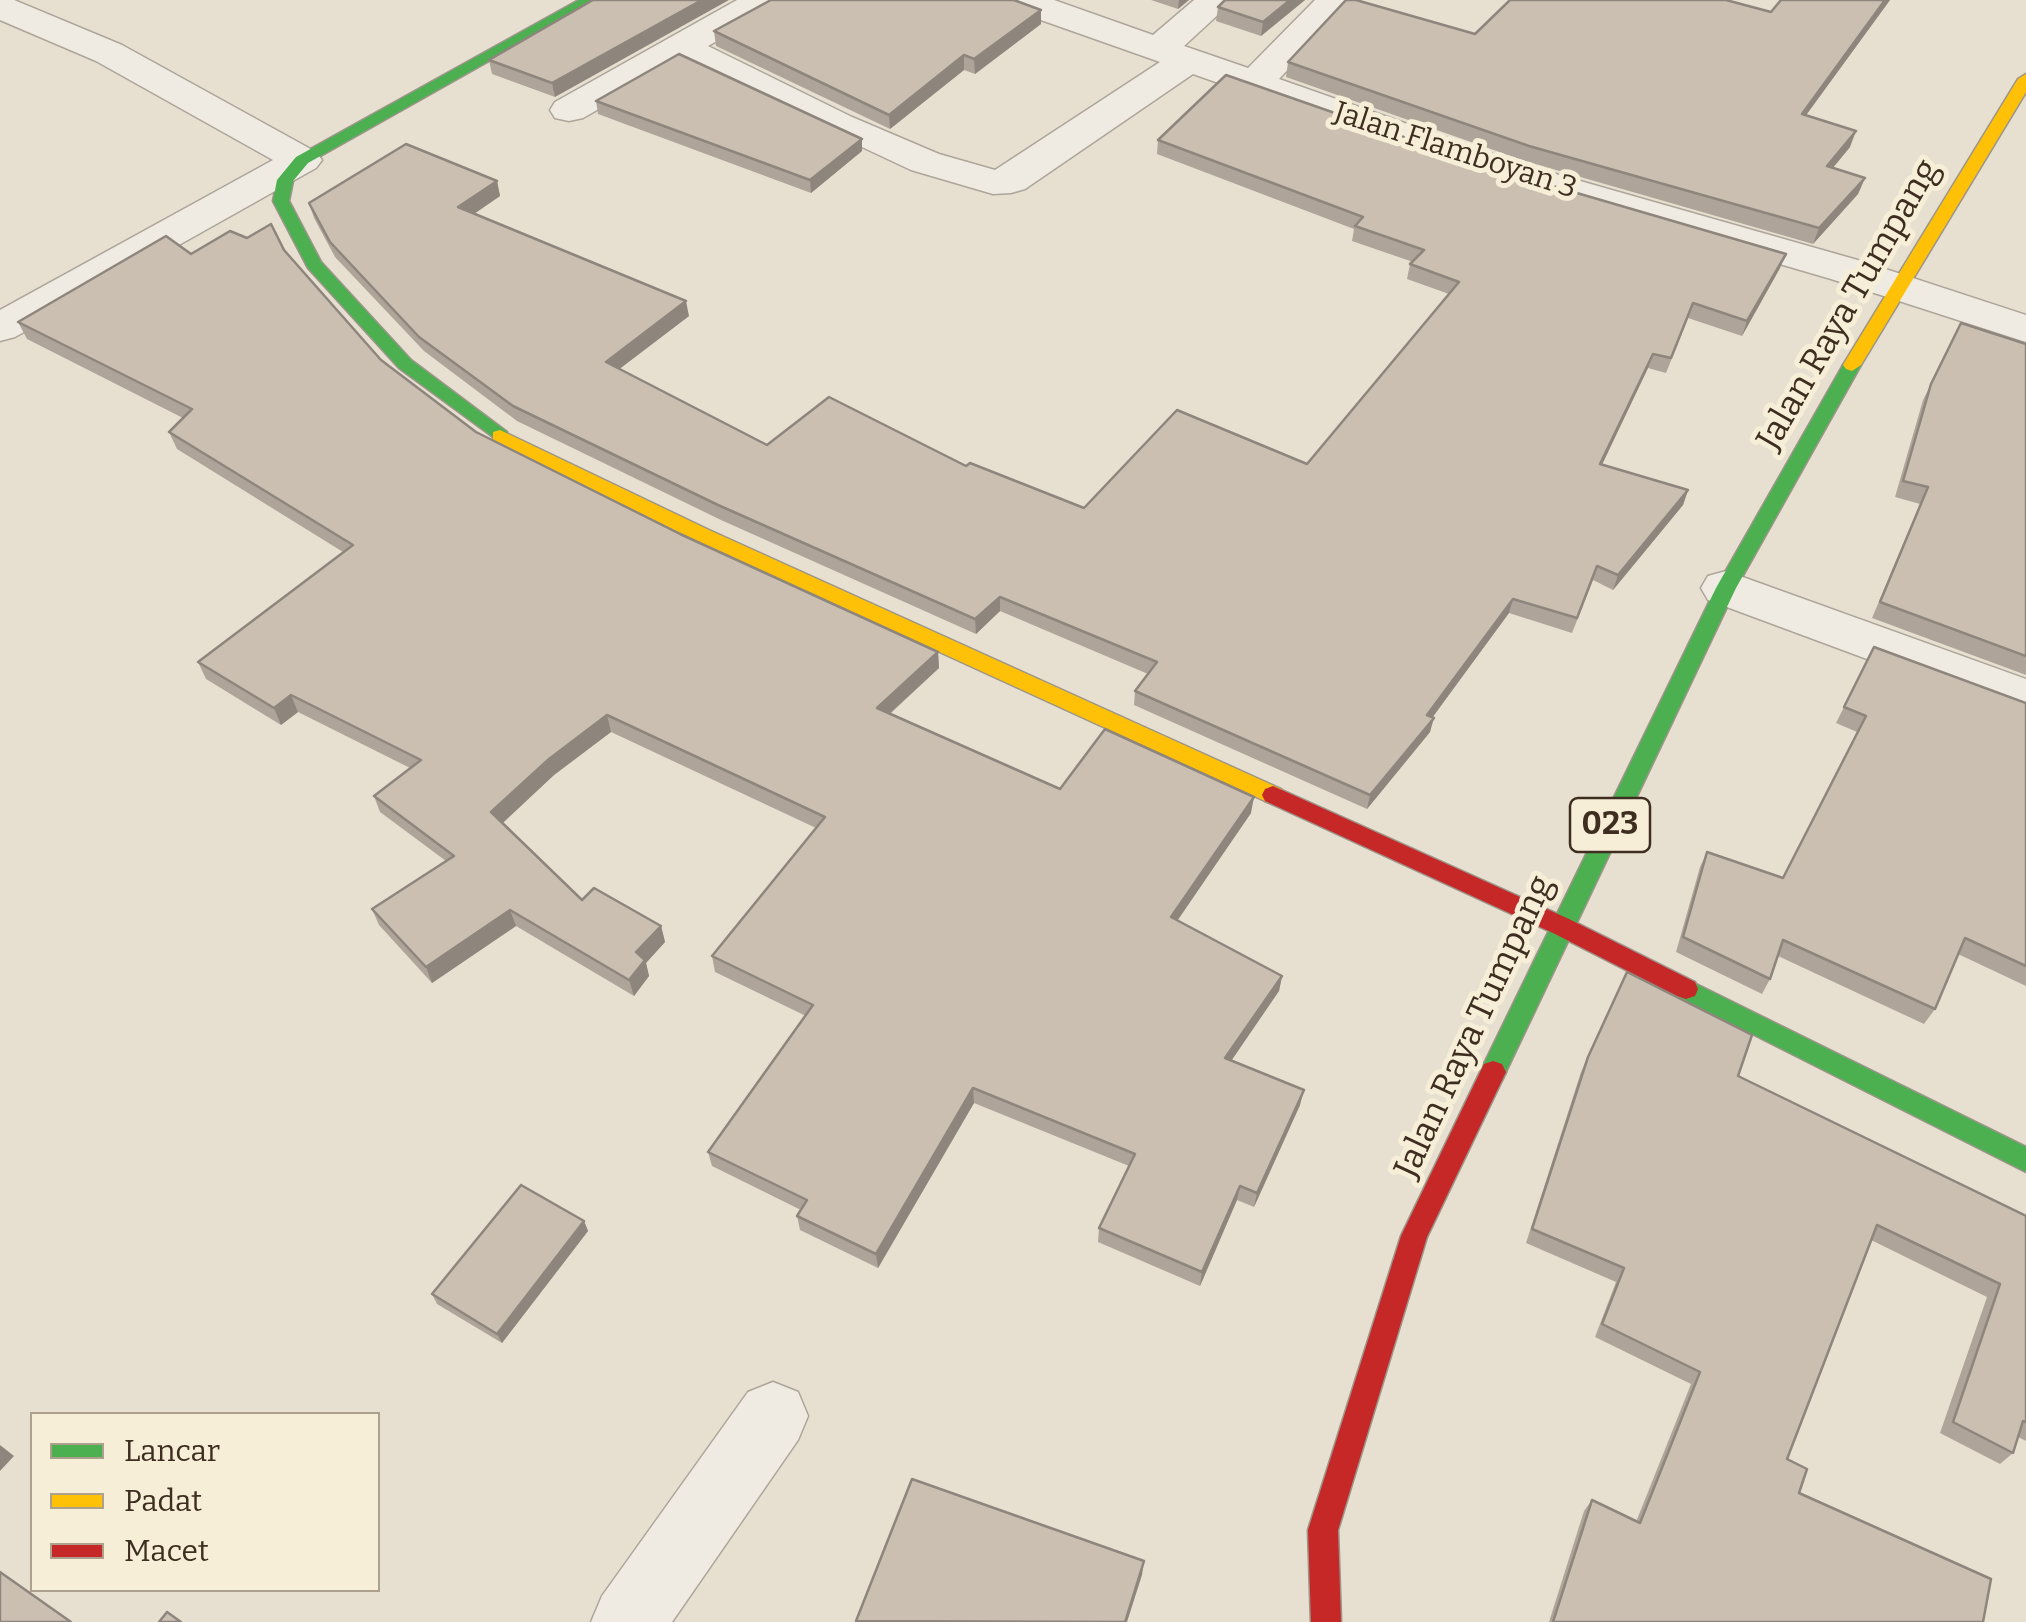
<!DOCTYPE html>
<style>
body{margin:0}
#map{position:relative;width:2026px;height:1622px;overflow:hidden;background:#e7e0d1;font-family:Bitter,serif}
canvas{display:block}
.legend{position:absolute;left:30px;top:1412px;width:350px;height:180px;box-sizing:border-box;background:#f7eed8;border:2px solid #ada18e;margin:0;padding:12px 18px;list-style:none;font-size:30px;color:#3d2e20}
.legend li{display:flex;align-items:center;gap:20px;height:50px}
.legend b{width:50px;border:2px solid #ada18e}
</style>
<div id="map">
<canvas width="2026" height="1622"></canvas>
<ul class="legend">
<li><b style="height:12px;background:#4caf50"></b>Lancar</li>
<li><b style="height:12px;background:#ffc107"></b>Padat</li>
<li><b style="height:12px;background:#c62828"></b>Macet</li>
</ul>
</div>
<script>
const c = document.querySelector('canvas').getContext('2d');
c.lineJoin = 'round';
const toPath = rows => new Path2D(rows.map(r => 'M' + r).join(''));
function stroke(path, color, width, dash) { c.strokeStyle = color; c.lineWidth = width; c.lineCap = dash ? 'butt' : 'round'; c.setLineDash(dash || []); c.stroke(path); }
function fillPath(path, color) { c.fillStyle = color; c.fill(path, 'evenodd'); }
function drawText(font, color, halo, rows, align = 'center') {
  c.font = font + ' Bitter,serif'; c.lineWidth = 10; c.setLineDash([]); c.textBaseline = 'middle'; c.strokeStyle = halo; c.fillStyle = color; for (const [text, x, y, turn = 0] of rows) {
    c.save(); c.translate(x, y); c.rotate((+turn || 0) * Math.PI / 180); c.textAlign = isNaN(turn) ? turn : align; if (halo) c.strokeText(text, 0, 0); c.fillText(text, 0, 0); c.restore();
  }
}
const street = toPath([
 [0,0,14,0,122,45,316,152,322,160,316,168,15,337,0,341,0,310,273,160,96,61,0,20,0,0],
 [737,0,781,0,776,8,708,46,852,117,939,154,995,170,1160,62,1007,8,1002,0,1054,0,1153,35,1194,0,1234,0,1184,46,1248,68,1315,0,1353,0,1279,79,1524,165,1861,261,2026,315,2026,342,1831,279,1496,181,1193,74,1025,189,1011,193,993,194,911,170,681,62,583,118,569,121,555,118,550,110,555,102,737,0],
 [1726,571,2026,679,2026,718,1708,600,1701,588,1708,576,1726,571],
 [773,1382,798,1392,808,1416,798,1440,672,1622,591,1622,602,1596,748,1392,773,1382]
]);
const fast = toPath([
 [579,0,597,0,308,163,293,181,289,201,321,262,411,360,507,432,507,440,500,442,399,368,308,268,273,201,277,180,296,157,579,0],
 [1852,359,1861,365,1736,588,1502,1080,1493,1083,1484,1080,1480,1072,1716,588,1843,365,1852,359],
 [1686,979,2026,1147,2026,1172,1677,996,1674,989,1677,982,1686,979]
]);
const slow = toPath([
 [2026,74,2026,92,1861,365,1852,371,1846,369,1843,365,2018,79,2026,74],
 [500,430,709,530,1281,789,1284,795,1281,801,1273,804,1265,801,695,540,493,440,493,432,500,430]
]);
const jam = toPath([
 [1273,786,1569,919,1695,982,1698,989,1695,996,1686,999,1677,996,1553,933,1265,801,1262,795,1265,789,1273,786],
 [1493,1061,1502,1064,1506,1072,1427,1237,1338,1530,1341,1622,1311,1622,1308,1530,1401,1236,1484,1064,1493,1061]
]);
const wall = toPath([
 [593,0,555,97,492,74,489,60],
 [1151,0,1189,0,1178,9],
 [1225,0,1305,0,1261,36,1216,21,1218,7],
 [1890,0,1806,115,1850,147,1833,168,1865,178,1858,194,1813,244,1525,161,1286,77,1288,62,1475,34,1771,12],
 [1041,24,975,74,964,70,890,129,716,46,714,31],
 [596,101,862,139,862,151,811,193,598,114],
 [1158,140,1780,268,1742,336,1688,318,1666,373,1648,368,1602,465,1688,490,1683,505,1613,590,1593,580,1572,633,1509,613,1432,717,1430,732,1367,809,1134,705,1135,691,1148,674,1000,611,976,634,721,520,517,421,424,351,335,257,314,218,309,203,497,181,500,196,474,214,689,316,619,369,767,445,966,466,1084,508,1307,464,1449,294,1407,279,1410,264,1413,262,1352,241,1354,229,1157,154],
 [247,238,284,250,381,360,476,432,680,534,938,652,939,668,890,714,1060,789,1251,813,1177,920,1282,976,1279,991,1231,1060,1300,1105,1254,1207,1237,1200,1200,1286,1098,1242,1099,1228,1129,1166,974,1103,878,1268,800,1230,797,1216,801,1210,712,1166,708,1152,806,1016,715,972,712,956,816,828,611,732,554,775,503,823,582,900,661,926,665,942,646,963,649,976,634,996,516,926,432,983,379,925,372,909,446,861,380,812,374,796,410,768,298,712,281,725,206,679,198,662,343,552,177,449,169,432,183,418,27,339,18,322,191,254],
 [1961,323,2026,344,2026,675,1872,618,1920,504,1895,497,1923,400],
 [1874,647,2026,703,2026,986,1958,954,1935,1009,1924,1024,1778,956,1770,979,1762,994,1676,952,1700,867,1707,852,1783,878,1857,732,1836,723],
 [1627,972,1738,1076,2026,1216,2026,1441,2018,1437,2013,1453,2000,1464,1940,1433,1987,1297,1871,1240,1787,1459,1799,1493,1983,1622,1549,1622,1584,1511,1592,1500,1636,1522,1691,1384,1595,1337,1616,1282,1526,1243,1581,1072],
 [584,1221,588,1231,502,1343,437,1304,432,1294]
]);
const shadedWall = toPath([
 [702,0,729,0,555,97,552,83],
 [1179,0,1189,0,1178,9],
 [1290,0,1305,0,1261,36,1263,22],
 [1885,0,1890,0,1796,129,1802,114],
 [1041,10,1041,24,975,74,974,59],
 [964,55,964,70,890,129,889,115],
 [1856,131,1850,147,1821,182,1827,166],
 [862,139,862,151,811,193,810,180],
 [1865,178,1858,194,1813,244,1819,228],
 [497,181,500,196,462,222,458,207],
 [1786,254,1780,268,1742,336,1747,321],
 [686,301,689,316,609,377,606,362],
 [1653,354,1648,368,1595,479,1600,464],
 [1688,490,1683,505,1613,590,1618,575],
 [1000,597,1000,611,976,634,975,619],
 [1513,599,1509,613,1424,729,1427,715],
 [938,652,939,668,878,724,877,708],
 [291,695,298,712,281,725,274,708],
 [607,715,611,732,554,775,497,828,491,812,549,759],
 [1434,718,1430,732,1367,809,1370,795],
 [1254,797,1251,813,1169,933,1171,917],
 [510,910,516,926,432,983,426,967],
 [661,926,665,942,646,963,649,976,634,996,629,980,636,952],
 [1282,976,1279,991,1223,1073,1225,1058],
 [973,1088,974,1103,878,1268,876,1254],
 [1304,1090,1300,1105,1254,1207,1257,1193],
 [1240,1186,1237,1200,1200,1286,1202,1272],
 [584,1221,588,1231,502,1343,497,1334],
 [0,1445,14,1456,0,1471],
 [1144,1561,1142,1575,1127,1622,1125,1622]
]);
const building = toPath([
 [593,0,702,0,552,83,489,60,593,0],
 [771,0,1014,0,1041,10,974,59,964,55,889,115,714,31,771,0],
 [1225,0,1290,0,1263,22,1218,7,1225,0],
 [1346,0,1356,0,1475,34,1510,0,1726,0,1771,12,1781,0,1885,0,1802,114,1856,131,1827,166,1865,178,1819,228,1529,146,1288,62,1346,0],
 [679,54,862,139,810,180,596,101,679,54],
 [1226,75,1498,170,1786,254,1747,321,1693,303,1671,358,1653,354,1600,464,1688,490,1618,575,1597,566,1577,618,1513,599,1427,715,1434,718,1370,795,1135,691,1157,662,1000,597,975,619,718,505,513,406,419,337,330,242,309,203,406,144,497,181,458,207,686,301,606,362,767,445,829,397,966,466,970,463,1084,508,1177,410,1307,464,1459,282,1410,264,1424,250,1355,226,1363,217,1158,140,1226,75],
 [271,224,284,250,381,360,476,432,680,534,938,652,877,708,1060,789,1105,729,1254,797,1171,917,1282,976,1225,1058,1304,1090,1257,1193,1240,1186,1202,1272,1099,1228,1135,1154,973,1088,876,1254,797,1216,807,1200,708,1152,813,1005,712,956,825,817,607,715,549,759,491,812,582,900,594,888,661,926,636,952,645,960,629,980,510,910,426,967,372,909,454,856,374,796,421,760,291,695,274,708,198,662,353,545,169,432,192,409,18,322,166,236,191,254,230,231,247,238,271,224],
 [1961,323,2026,344,2026,656,1880,602,1928,487,1903,481,1931,384,1961,323],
 [1874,647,2026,703,2026,966,1965,938,1935,1009,1783,940,1770,979,1683,937,1707,852,1783,878,1866,716,1844,707,1874,647],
 [1627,972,1752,1035,1738,1076,2026,1216,2026,1422,2023,1421,2013,1453,1953,1422,2000,1284,1877,1225,1787,1459,1807,1469,1799,1493,1991,1579,1983,1622,1553,1622,1592,1500,1640,1523,1700,1372,1602,1324,1624,1268,1532,1229,1588,1057,1627,972],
 [521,1185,584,1221,497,1334,432,1294,521,1185],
 [912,1479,1144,1561,1125,1622,856,1621,912,1479],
 [0,1572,71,1622,0,1622,0,1572],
 [167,1612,181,1622,159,1622,167,1612]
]);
const farStreetnames = [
 ["Jalan Flamboyan 3",1455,151,18]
];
const shields = [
 [1610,825,80]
];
const shieldNames = [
 ["023",1610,825]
];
const streetNames = [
 ["Jalan Raya Tumpang",1849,305,-60],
 ["Jalan Raya Tumpang",1475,1027,-65]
];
stroke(street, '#ada599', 3);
stroke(fast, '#9c958a', 3);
stroke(slow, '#9c958a', 3);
stroke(jam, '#9c958a', 3);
fillPath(street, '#efebe3');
fillPath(fast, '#4caf50');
fillPath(slow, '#ffc107');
fillPath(jam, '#c62828');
fillPath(wall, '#afa499');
fillPath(shadedWall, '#8e867d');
fillPath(building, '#cbbfb2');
stroke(building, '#8e867d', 2.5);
drawText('30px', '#3d2e20', '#f7eed8', farStreetnames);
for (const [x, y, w] of shields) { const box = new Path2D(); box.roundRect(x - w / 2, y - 27, w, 54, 8); c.fillStyle = '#f7eed8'; c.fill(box); stroke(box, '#3d2e20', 2.5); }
drawText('bold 32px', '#3d2e20', null, shieldNames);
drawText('35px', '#3d2e20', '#f7eed8', streetNames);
</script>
